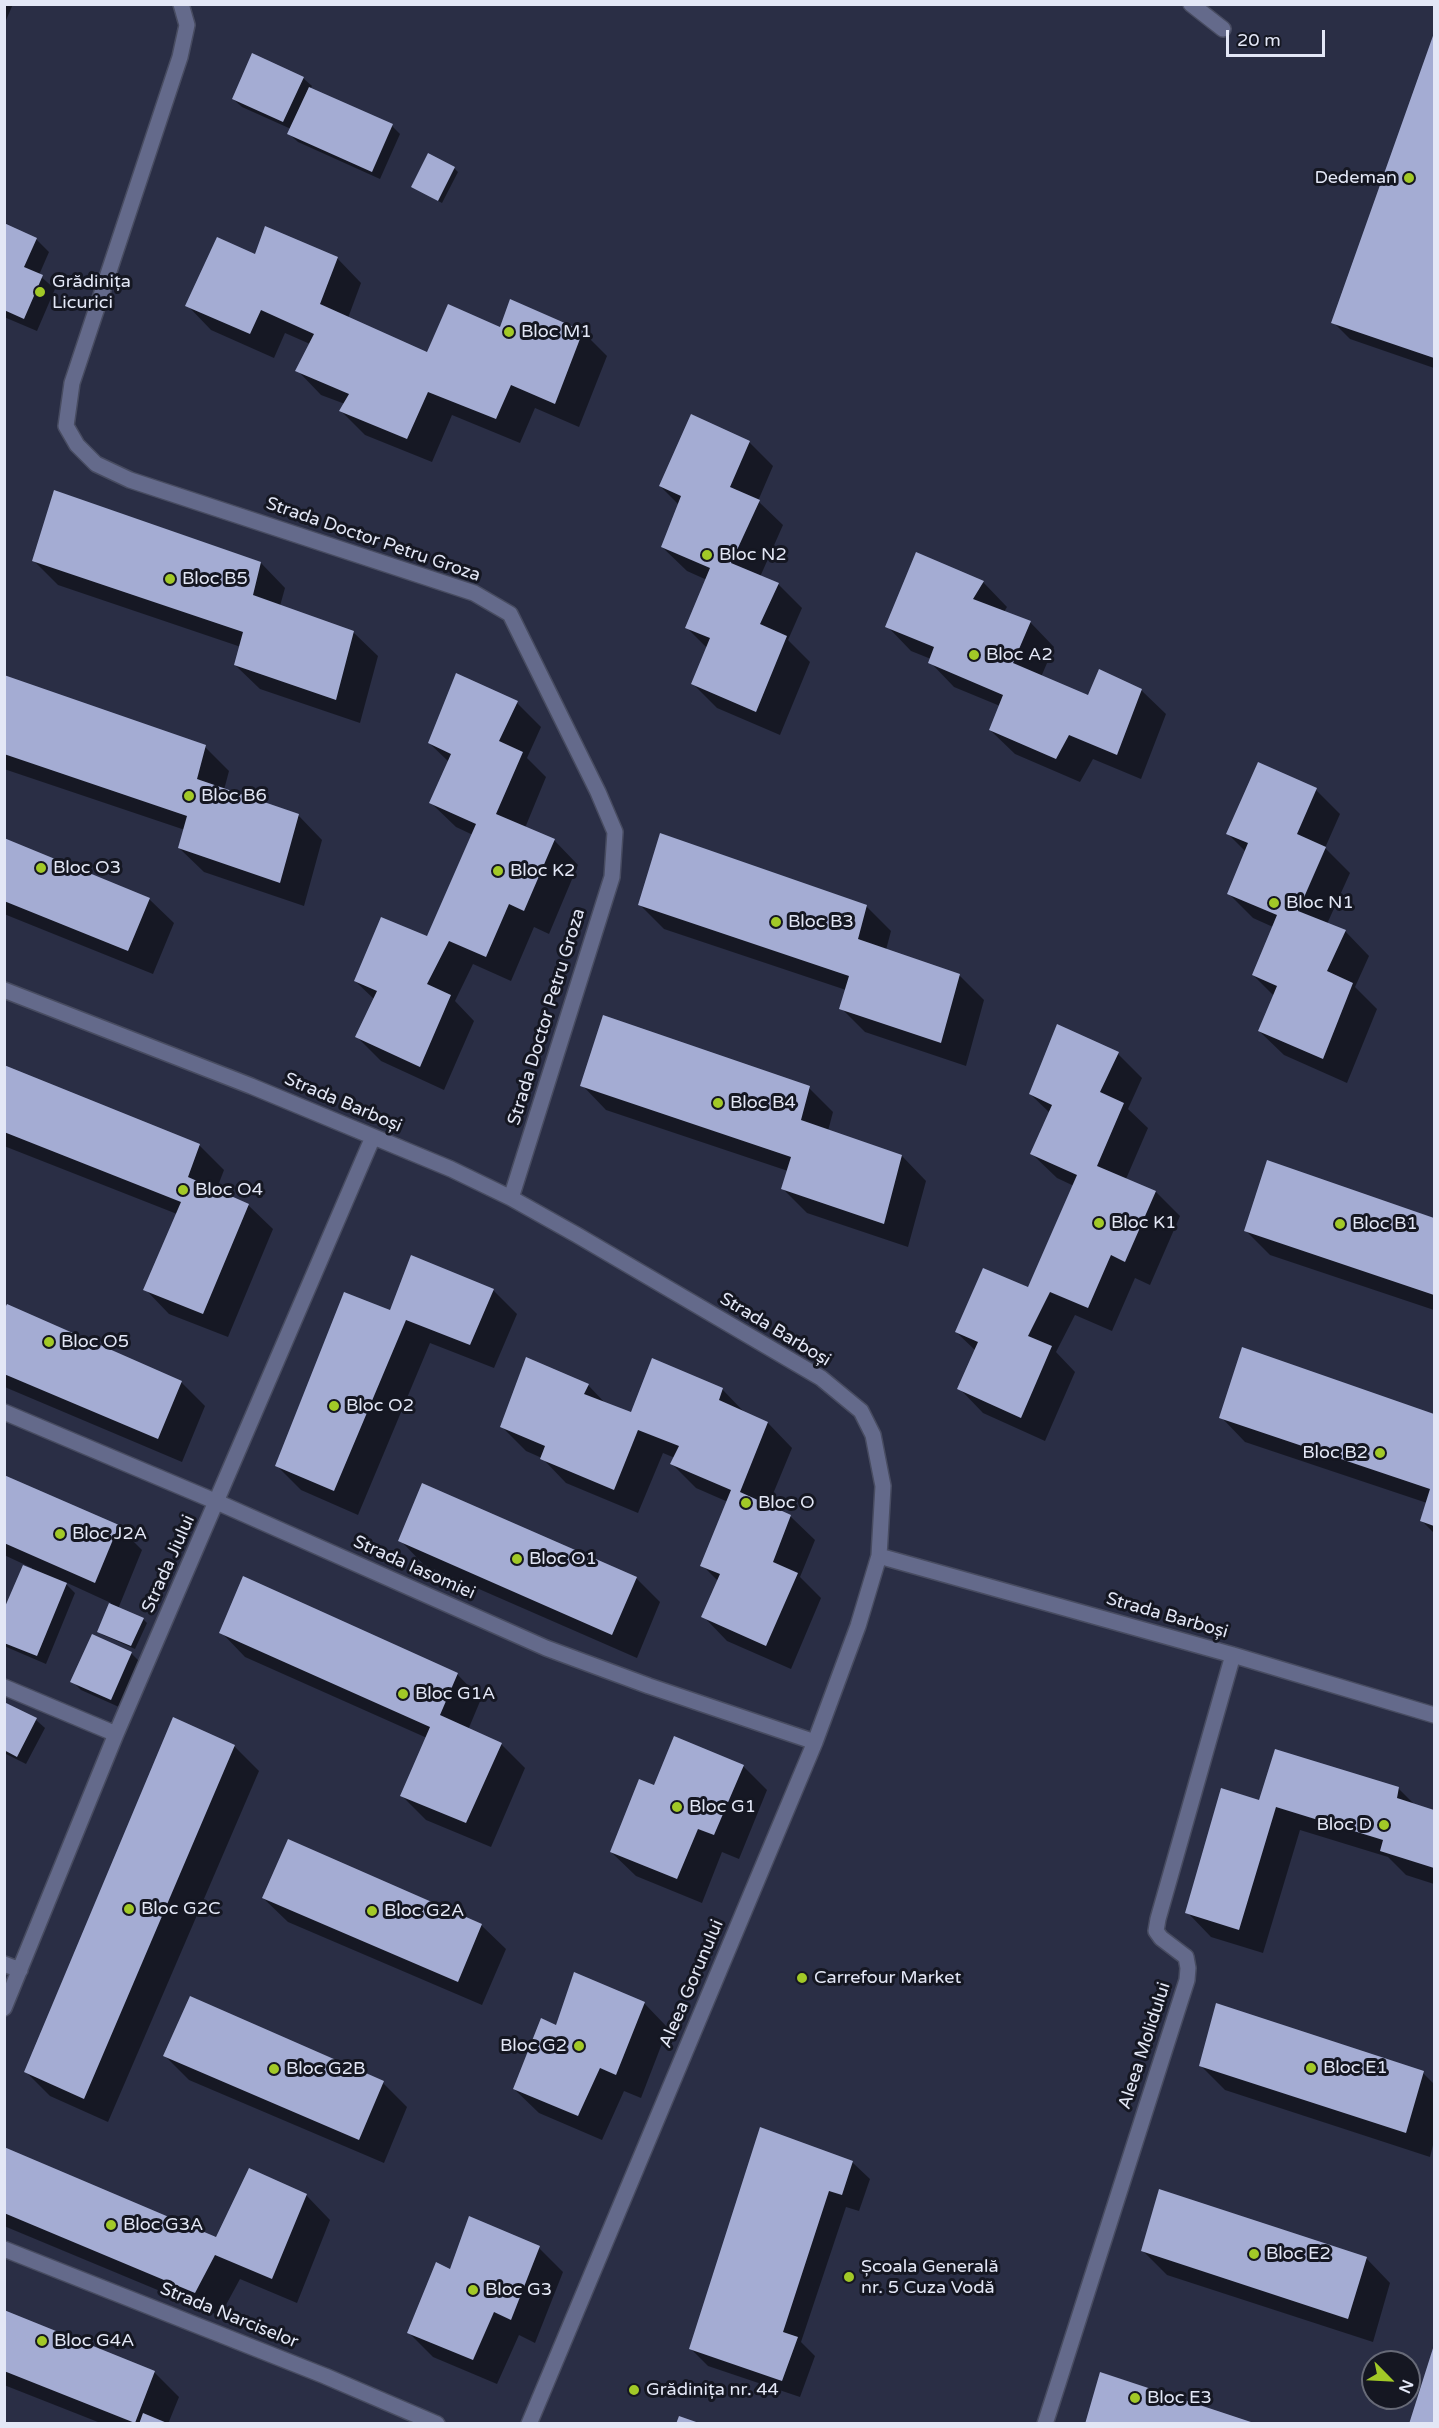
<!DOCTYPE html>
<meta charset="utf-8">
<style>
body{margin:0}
#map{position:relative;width:1439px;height:2428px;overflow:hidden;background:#2a2e45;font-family:"Varela Round",sans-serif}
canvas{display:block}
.frame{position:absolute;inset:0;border:6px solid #e3e7f6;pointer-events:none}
.north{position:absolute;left:1361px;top:2350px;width:60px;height:60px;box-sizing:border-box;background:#151722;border:2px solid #676a77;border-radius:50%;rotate:114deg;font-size:16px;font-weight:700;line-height:24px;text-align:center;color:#e3e7f6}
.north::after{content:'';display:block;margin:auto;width:21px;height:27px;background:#a2c927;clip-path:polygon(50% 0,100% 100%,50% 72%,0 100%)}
.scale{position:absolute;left:1226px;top:30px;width:99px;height:27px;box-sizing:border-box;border:3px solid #e3e7f6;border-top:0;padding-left:8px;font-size:18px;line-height:21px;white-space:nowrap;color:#e3e7f6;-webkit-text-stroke:4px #151722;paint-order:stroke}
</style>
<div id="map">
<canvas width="1439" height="2428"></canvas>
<div class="frame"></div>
<div class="north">N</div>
<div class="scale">20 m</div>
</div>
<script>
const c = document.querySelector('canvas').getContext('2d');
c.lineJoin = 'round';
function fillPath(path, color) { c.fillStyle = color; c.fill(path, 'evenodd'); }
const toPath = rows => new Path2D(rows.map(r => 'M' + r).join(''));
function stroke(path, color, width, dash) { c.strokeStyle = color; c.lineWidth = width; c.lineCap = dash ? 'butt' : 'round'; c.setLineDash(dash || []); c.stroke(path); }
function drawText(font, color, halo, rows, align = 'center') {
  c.font = font + ' "Varela Round",sans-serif'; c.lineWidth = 6; c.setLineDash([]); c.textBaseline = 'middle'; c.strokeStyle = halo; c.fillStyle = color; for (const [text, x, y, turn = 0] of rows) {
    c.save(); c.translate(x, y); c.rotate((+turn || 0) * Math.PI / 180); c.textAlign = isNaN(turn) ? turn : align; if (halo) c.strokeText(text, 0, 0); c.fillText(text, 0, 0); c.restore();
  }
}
const shadow = toPath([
 [4,4,13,4,4,25],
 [1434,37,1434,368,1350,339,1333,322],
 [303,78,312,86,310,89,392,126,400,134,380,179,298,142,289,134,291,129,242,107,233,99],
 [454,168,458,172,442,203,413,187],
 [4,224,36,239,49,252,39,275,55,289,37,331,4,317],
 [256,256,337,258,361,283,348,318,428,354,501,329,583,332,607,356,579,427,535,408,520,443,452,415,432,462,365,435,341,411,345,404,321,395,297,370,310,344,285,333,274,358,211,330,187,305],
 [749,442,773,466,758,501,783,525,760,577,778,584,802,608,788,640,810,662,780,735,717,708,693,684,708,649,686,627,707,580,687,571,662,547,679,505,660,486],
 [34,561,261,563,285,588,280,606,353,632,378,656,360,723,260,689,235,665,241,647,58,585],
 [983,582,1007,607,1004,612,1030,622,1054,647,1041,677,1089,697,1141,690,1166,714,1141,779,1093,759,1080,782,1015,754,990,730,1000,706,954,687,930,662,931,659,911,651,887,626],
 [4,677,205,747,229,771,224,790,298,815,322,840,304,906,204,872,179,848,185,830,4,769],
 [517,703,541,727,527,758,546,777,525,828,554,840,578,865,549,934,534,927,511,981,473,964,455,1001,474,1021,444,1090,381,1061,357,1037,375,1000,355,981,427,937,473,835,456,827,431,803,449,762,429,743],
 [1316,790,1340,814,1325,848,1350,873,1327,924,1345,931,1369,956,1355,987,1377,1009,1347,1083,1284,1055,1259,1031,1274,996,1253,975,1273,927,1253,918,1229,894,1246,852,1227,833],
 [4,839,149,899,174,923,153,974,4,914],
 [639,904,866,906,891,931,886,950,959,975,984,1000,966,1066,865,1032,841,1008,846,990,664,929],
 [1118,1054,1142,1078,1128,1109,1148,1128,1126,1179,1156,1192,1180,1216,1150,1285,1135,1278,1112,1331,1075,1315,1056,1352,1075,1372,1045,1441,983,1413,959,1388,976,1351,956,1332,1029,1289,1074,1186,1057,1178,1032,1154,1050,1113,1030,1094],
 [4,1066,199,1145,224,1170,216,1191,248,1205,273,1229,228,1337,169,1314,145,1289,177,1214,4,1146],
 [582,1085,809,1088,833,1112,828,1131,902,1156,926,1181,908,1247,807,1213,783,1189,788,1171,606,1110],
 [1268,1162,1434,1219,1434,1310,1270,1255,1246,1231],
 [493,1290,517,1314,494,1368,430,1343,358,1515,301,1490,277,1466,391,1312],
 [4,1314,181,1382,205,1406,182,1462,7,1388,4,1386],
 [1243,1349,1434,1415,1434,1533,1422,1521,1427,1503,1245,1442,1221,1417],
 [588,1385,607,1405,631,1414,722,1389,746,1414,768,1423,792,1448,768,1506,790,1516,815,1540,800,1577,821,1598,791,1669,727,1641,703,1616,718,1581,702,1565,728,1502,696,1488,672,1464,675,1458,663,1453,638,1513,566,1483,542,1458,526,1451,501,1426],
 [4,1476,118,1526,142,1550,118,1609,143,1619,147,1623,135,1649,103,1635,99,1632,111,1603,63,1581,75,1593,46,1664,4,1646,4,1613,32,1568,4,1555],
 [400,1540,636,1578,660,1602,637,1658,424,1565],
 [221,1632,457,1674,481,1699,468,1730,501,1744,525,1768,491,1847,426,1820,402,1796,427,1738,245,1657],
 [131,1653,140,1662,119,1707,81,1690,72,1681],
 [4,1703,36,1720,45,1728,26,1764,4,1753],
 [174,1719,235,1747,259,1771,108,2122,50,2096,26,2072],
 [743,1766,767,1790,739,1859,722,1852,702,1903,636,1876,611,1852,655,1787],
 [1398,1788,1415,1805,1434,1812,1434,1884,1406,1875,1388,1857,1300,1830,1263,1953,1211,1937,1187,1912,1260,1802],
 [263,1898,481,1925,506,1949,482,2005,288,1922],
 [644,2003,668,2028,641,2098,624,2091,602,2140,539,2113,514,2089,557,2027],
 [165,2056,383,2083,407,2107,384,2163,189,2080],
 [1200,2065,1423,2073,1434,2084,1434,2141,1430,2157,1225,2090],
 [4,2149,217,2239,306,2195,330,2220,297,2303,240,2279,220,2316,4,2226],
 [852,2162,870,2179,859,2211,846,2207,801,2342,815,2356,800,2397,708,2366,691,2349],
 [539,2248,563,2272,535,2343,519,2335,497,2384,433,2357,409,2333,451,2271],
 [1143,2251,1366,2258,1390,2283,1373,2342,1167,2275],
 [4,2312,154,2372,179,2397,168,2424,103,2424,4,2385],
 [1434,2348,1434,2424,1411,2424]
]);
const building = toPath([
 [1434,33,1434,358,1331,323],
 [252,53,304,77,283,122,232,99],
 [309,87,393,124,372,172,287,134],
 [428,153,455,167,438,201,411,187],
 [4,223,37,238,24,267,43,275,24,319,4,310],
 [265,226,338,257,320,304,427,352,448,304,500,327,510,299,583,331,555,404,511,385,496,419,428,392,407,439,339,411,349,394,295,371,314,334,261,310,250,334,185,306,217,237,255,254],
 [691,414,750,441,730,487,760,500,731,563,779,583,760,624,787,636,756,712,691,684,710,638,685,628,710,568,661,547,681,496,659,486],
 [54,490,261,562,253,595,354,631,336,700,234,665,243,632,32,561],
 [916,552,984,581,973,599,1031,621,1013,663,1088,695,1099,669,1142,689,1117,755,1069,735,1056,759,989,730,1003,695,928,663,934,647,885,627],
 [456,673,518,701,499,741,523,752,496,814,555,839,524,911,509,904,486,957,449,941,427,984,451,995,420,1067,355,1037,377,991,354,981,381,917,427,936,476,824,429,803,451,754,428,743],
 [4,675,206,745,197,779,299,814,280,883,178,848,187,816,4,754],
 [1258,762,1317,788,1297,834,1326,847,1298,911,1346,930,1327,971,1353,983,1323,1059,1258,1031,1277,986,1252,975,1277,915,1227,894,1248,843,1226,834],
 [660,833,867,905,858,939,960,974,941,1043,839,1009,849,976,638,905],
 [4,838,150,898,128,951,4,901],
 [603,1015,810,1086,801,1120,902,1155,884,1224,781,1189,791,1157,580,1086],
 [1057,1024,1119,1052,1100,1092,1124,1103,1097,1166,1156,1191,1125,1262,1111,1255,1088,1308,1050,1292,1028,1336,1052,1346,1021,1418,957,1389,978,1342,955,1332,983,1268,1028,1287,1077,1175,1030,1154,1052,1105,1029,1094],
 [4,1065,200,1144,188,1177,249,1204,203,1314,143,1290,181,1202,4,1132],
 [1267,1160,1434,1218,1434,1295,1244,1231],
 [411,1255,494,1289,470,1345,406,1320,334,1491,275,1466,344,1292,390,1310],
 [7,1304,182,1381,158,1439,4,1374,4,1310],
 [1242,1347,1434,1414,1434,1526,1420,1521,1430,1489,1219,1418],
 [526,1357,589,1384,584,1394,631,1412,652,1358,723,1388,719,1400,768,1422,740,1492,791,1515,773,1562,798,1573,766,1646,701,1617,720,1574,700,1566,731,1490,670,1464,679,1446,638,1430,614,1490,540,1459,545,1446,500,1427],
 [4,1475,119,1525,95,1583,4,1543],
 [422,1483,637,1577,612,1635,398,1541],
 [23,1565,67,1583,37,1656,4,1643,4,1609],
 [243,1576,458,1673,440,1715,502,1743,466,1823,400,1796,430,1727,219,1633],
 [109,1603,144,1618,131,1646,97,1632],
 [92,1634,132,1652,111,1700,70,1682],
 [4,1702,37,1718,17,1757,4,1750],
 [173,1717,235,1745,84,2099,24,2072],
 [674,1736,744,1765,714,1835,698,1829,677,1879,610,1852,639,1779,654,1785],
 [1275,1749,1399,1787,1397,1798,1434,1810,1434,1868,1380,1851,1383,1840,1276,1807,1239,1930,1185,1913,1221,1788,1259,1800],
 [288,1839,482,1924,458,1982,262,1898],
 [574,1972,645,2002,616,2075,600,2068,578,2116,513,2089,541,2018,556,2025],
 [190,1996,384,2081,359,2140,163,2056],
 [1216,2003,1424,2071,1406,2133,1199,2066],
 [760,2127,853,2161,842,2195,829,2191,783,2332,798,2337,782,2381,689,2349],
 [4,2147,216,2237,249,2168,307,2194,272,2279,215,2255,195,2293,4,2213],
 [1159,2189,1367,2257,1348,2319,1141,2251],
 [469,2216,540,2246,511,2320,494,2312,473,2360,407,2333,436,2262,450,2269],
 [4,2310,155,2371,135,2423,4,2371],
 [1434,2345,1434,2424,1409,2424],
 [1100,2372,1254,2423,1254,2424,1085,2424],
 [143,2413,167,2423,167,2424,139,2424],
 [679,2416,699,2423,699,2424,676,2424]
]);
const minor = toPath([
 [181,4,187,25,180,57,72,383,66,426,77,445,96,464,130,480,474,593,510,614,598,792,615,832,612,877,511,1198],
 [1191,4,1223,29],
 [4,990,251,1086,451,1169,511,1198,577,1235,821,1378,861,1411,873,1435,883,1486,879,1556,1233,1655,1434,1715],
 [4,1412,217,1502,546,1648,649,1686,815,1742],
 [4,1687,116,1734],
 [4,1964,20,1970],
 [4,2008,116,1734,373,1137],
 [4,2249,325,2376,437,2424],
 [529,2424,815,1742,858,1626,879,1556],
 [1045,2424,1187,1980,1188,1968,1186,1957,1161,1938,1156,1931,1158,1919,1233,1655]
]);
const markers = [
 [1409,178,6,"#a2c927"],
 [40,292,6,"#a2c927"],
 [509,332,6,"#a2c927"],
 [707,555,6,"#a2c927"],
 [170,579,6,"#a2c927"],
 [974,655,6,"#a2c927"],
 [189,796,6,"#a2c927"],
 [41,868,6,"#a2c927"],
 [498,871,6,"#a2c927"],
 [1274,903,6,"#a2c927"],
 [776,922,6,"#a2c927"],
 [718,1103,6,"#a2c927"],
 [183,1190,6,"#a2c927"],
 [1099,1223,6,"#a2c927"],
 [1340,1224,6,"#a2c927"],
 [49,1342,6,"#a2c927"],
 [334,1406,6,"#a2c927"],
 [1380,1453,6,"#a2c927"],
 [746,1503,6,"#a2c927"],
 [60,1534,6,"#a2c927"],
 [517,1559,6,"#a2c927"],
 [403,1694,6,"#a2c927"],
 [677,1807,6,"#a2c927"],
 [1384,1825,6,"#a2c927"],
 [129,1909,6,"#a2c927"],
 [372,1911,6,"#a2c927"],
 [802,1978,6,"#a2c927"],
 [579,2046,6,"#a2c927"],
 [1311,2068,6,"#a2c927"],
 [274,2069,6,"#a2c927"],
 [111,2225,6,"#a2c927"],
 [1254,2254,6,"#a2c927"],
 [849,2277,6,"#a2c927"],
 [473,2290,6,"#a2c927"],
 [42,2341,6,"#a2c927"],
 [634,2390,6,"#a2c927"],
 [1135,2398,6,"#a2c927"]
];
const poiNames = [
 ["Dedeman",1397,178,"right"],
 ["Grădinița",52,282],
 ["Licurici",52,303],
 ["Bloc M1",521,332],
 ["Bloc N2",719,555],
 ["Bloc B5",182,579],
 ["Bloc A2",986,655],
 ["Bloc B6",201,796],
 ["Bloc O3",53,868],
 ["Bloc K2",510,871],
 ["Bloc N1",1286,903],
 ["Bloc B3",788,922],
 ["Bloc B4",730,1103],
 ["Bloc O4",195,1190],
 ["Bloc K1",1111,1223],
 ["Bloc B1",1352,1224],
 ["Bloc O5",61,1342],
 ["Bloc O2",346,1406],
 ["Bloc B2",1368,1453,"right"],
 ["Bloc O",758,1503],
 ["Bloc J2A",72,1534],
 ["Bloc O1",529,1559],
 ["Bloc G1A",415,1694],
 ["Bloc G1",689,1807],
 ["Bloc D",1372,1825,"right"],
 ["Bloc G2C",141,1909],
 ["Bloc G2A",384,1911],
 ["Carrefour Market",814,1978],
 ["Bloc G2",567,2046,"right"],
 ["Bloc E1",1323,2068],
 ["Bloc G2B",286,2069],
 ["Bloc G3A",123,2225],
 ["Bloc E2",1266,2254],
 ["Școala Generală",861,2267],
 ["nr. 5 Cuza Vodă",861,2288],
 ["Bloc G3",485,2290],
 ["Bloc G4A",54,2341],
 ["Grădinița nr. 44",646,2390],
 ["Bloc E3",1147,2398]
];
const streetNames = [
 ["Strada Doctor Petru Groza",373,540,19],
 ["Strada Doctor Petru Groza",547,1017,-73],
 ["Strada Barboși",343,1103,23],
 ["Strada Barboși",775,1330,31],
 ["Strada Jiului",169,1564,-66],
 ["Strada Iasomiei",414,1568,24],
 ["Strada Barboși",1167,1616,16],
 ["Aleea Gorunului",692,1984,-67],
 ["Aleea Molidului",1145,2046,-72],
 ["Strada Narciselor",229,2316,22]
];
fillPath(shadow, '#0007');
fillPath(building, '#a4acd3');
stroke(minor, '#484c61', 18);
stroke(minor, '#646a8b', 15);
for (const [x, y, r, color] of markers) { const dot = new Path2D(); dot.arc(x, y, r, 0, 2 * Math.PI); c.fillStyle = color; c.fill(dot); stroke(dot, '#151722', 2); }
drawText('18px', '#e3e7f6', '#151722', poiNames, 'left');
drawText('18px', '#e3e7f6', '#151722', streetNames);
</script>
